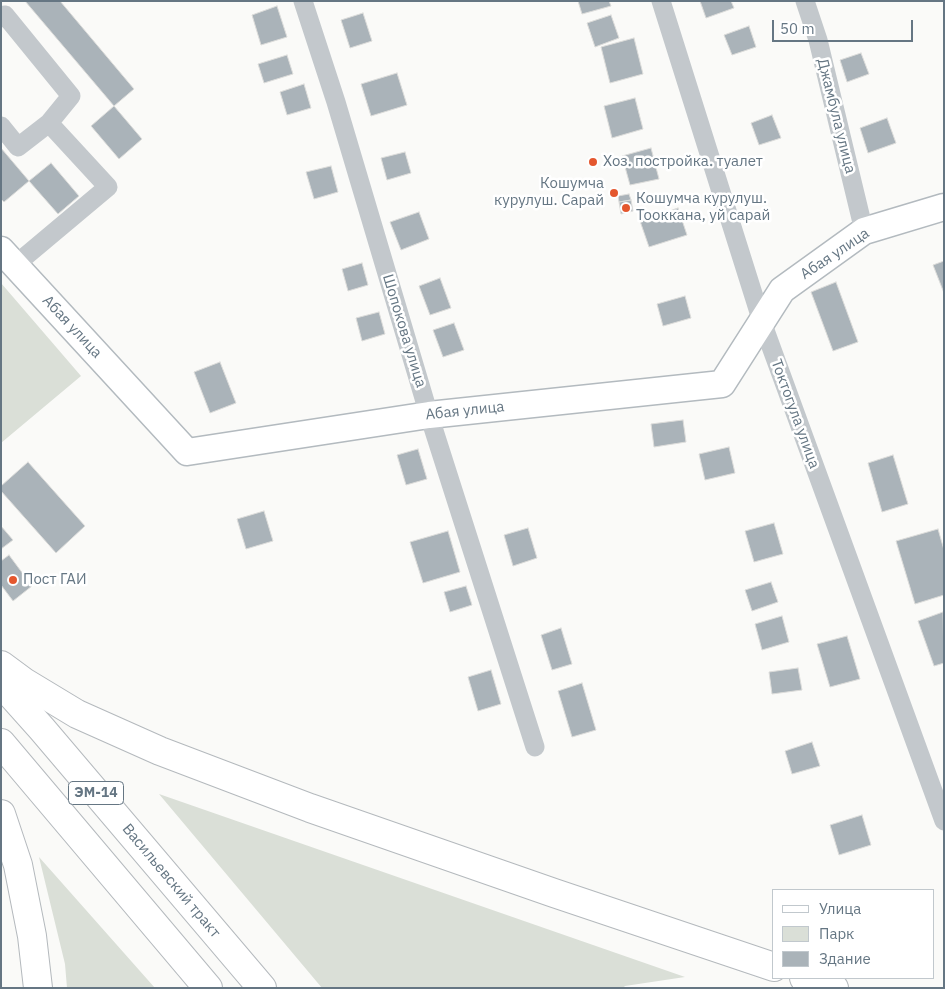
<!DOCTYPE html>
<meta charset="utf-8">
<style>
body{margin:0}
#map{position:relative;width:945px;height:989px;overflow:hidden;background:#fafaf8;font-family:"IBM Plex Sans",sans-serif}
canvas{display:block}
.frame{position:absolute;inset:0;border:2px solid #657683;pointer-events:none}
.legend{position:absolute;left:772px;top:889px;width:162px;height:90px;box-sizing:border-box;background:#fff;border:1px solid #c1c8cd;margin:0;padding:6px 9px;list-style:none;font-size:15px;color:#657683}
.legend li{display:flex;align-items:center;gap:10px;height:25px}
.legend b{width:25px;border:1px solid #c1c8cd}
.scale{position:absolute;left:772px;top:20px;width:141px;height:22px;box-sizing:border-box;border:2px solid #657683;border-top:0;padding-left:6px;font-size:15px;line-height:18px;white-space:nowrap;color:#657683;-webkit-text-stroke:4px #fff;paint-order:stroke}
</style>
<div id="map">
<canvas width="945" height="989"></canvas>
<div class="frame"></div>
<ul class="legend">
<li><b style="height:6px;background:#fff"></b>Улица</li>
<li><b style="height:14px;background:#dadfd7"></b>Парк</li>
<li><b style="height:14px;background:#aab3b9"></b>Здание</li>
</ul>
<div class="scale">50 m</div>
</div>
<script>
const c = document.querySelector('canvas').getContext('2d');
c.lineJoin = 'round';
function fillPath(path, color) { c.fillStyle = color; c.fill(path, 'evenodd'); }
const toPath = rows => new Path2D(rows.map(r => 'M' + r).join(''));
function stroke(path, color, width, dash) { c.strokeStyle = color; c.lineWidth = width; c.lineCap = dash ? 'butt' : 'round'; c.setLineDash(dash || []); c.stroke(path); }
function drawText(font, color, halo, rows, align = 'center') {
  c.font = font + ' "IBM Plex Sans",sans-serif'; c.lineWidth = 5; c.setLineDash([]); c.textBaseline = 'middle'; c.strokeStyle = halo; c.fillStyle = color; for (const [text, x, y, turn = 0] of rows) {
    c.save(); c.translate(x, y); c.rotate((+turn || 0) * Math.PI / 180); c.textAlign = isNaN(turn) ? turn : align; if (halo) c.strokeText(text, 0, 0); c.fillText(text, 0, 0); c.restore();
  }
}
const green = toPath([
 [1,283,81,376,1,443],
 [159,794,685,977,625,986,623,988,322,988],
 [39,857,155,988,67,988,65,964]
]);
const building = toPath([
 [25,1,60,1,134,89,114,106,25,1],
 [578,1,609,1,611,6,582,14,578,1],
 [700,1,731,1,734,8,706,18,700,1],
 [277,6,287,37,261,45,252,15,277,6],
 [363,13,372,41,350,48,341,20,363,13],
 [611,15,619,38,595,47,587,23,611,15],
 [749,26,756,47,732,55,724,35,749,26],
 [634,38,643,74,610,83,601,47,634,38],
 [861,53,869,74,847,82,840,60,861,53],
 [287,55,293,74,264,83,258,64,287,55],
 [397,73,407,105,371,116,361,84,397,73],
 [304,84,311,108,287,115,280,92,304,84],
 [635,98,643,129,612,138,604,106,635,98],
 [114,106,142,139,119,159,91,126,114,106],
 [772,115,781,138,759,145,751,123,772,115],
 [887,118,896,143,868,153,860,128,887,118],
 [1,148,29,181,4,202,1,199,1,148],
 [651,148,659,179,630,185,622,156,651,148],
 [405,152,411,173,387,180,381,158,405,152],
 [51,163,79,196,58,214,29,181,51,163],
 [331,166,338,192,314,199,306,172,331,166],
 [629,194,631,200,619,202,618,196,629,194],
 [631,200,633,211,621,214,619,202,631,200],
 [678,208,687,235,649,247,640,221,678,208],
 [419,212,429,239,401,250,390,222,419,212],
 [944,261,944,293,933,265,944,261],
 [362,263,368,285,348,291,342,269,362,263],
 [440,278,451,308,430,315,419,286,440,278],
 [836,282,858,342,833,351,811,292,836,282],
 [685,296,691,318,663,326,657,304,685,296],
 [379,312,385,334,362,341,356,318,379,312],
 [454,323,464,350,443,357,433,330,454,323],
 [220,362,236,403,210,413,194,372,220,362],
 [683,420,686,442,654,447,651,424,683,420],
 [729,447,735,473,705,480,699,454,729,447],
 [418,449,427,479,406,485,397,455,418,449],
 [893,455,908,504,882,512,868,463,893,455],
 [28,462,85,526,56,553,1,491,1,486,28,462],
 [264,511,273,541,246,549,237,519,264,511],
 [774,523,783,554,754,562,745,531,774,523],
 [1,526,13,540,1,549,1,526],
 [528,528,537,558,513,566,504,535,528,528],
 [938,529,944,550,944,595,915,604,896,541,938,529],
 [448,531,460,572,423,583,410,542,448,531],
 [9,555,32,586,13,601,1,585,1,561,9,555],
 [771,582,778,602,752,611,745,590,771,582],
 [466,586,472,605,450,612,444,592,466,586],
 [943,612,944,663,934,666,918,621,943,612],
 [782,616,789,642,762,650,755,624,782,616],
 [561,628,572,664,552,670,541,635,561,628],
 [847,636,860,679,830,687,817,644,847,636],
 [798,668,802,690,772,694,769,672,798,668],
 [491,670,501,704,478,711,468,677,491,670],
 [582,683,596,730,572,737,558,691,582,683],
 [812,742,820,766,792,774,785,751,812,742],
 [862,815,871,845,839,855,830,825,862,815]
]);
const street = toPath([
 [303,1,336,102,429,415,535,747],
 [661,1,762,322,944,821],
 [805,1,818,40,864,231],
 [1,18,5,15,71,96,49,123],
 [1,126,18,147,49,123,108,187,15,265]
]);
const secondary = toPath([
 [1,250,187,452,429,415,722,384,782,290,864,231,944,207]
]);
const primary = toPath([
 [1,683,42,729,262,988],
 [1,743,208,988]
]);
const highway = toPath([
 [1,665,24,682,77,714,160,751,310,808,554,893,774,967],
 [1,814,18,865,32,936,38,988],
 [804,978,834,988]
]);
const markers = [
 [593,162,5,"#e4572e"],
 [614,193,5,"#e4572e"],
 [626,208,5,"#e4572e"],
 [13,580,5,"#e4572e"]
];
const shields = [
 [96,793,55]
];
const shieldNames = [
 ["ЭМ-14",96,793]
];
const streetNames = [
 ["Джамбула улица",836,116,76],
 ["Абая улица",835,254,-34],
 ["Абая улица",72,327,47],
 ["Шопокова улица",404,331,73],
 ["Абая улица",465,411,-6],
 ["Токтогула улица",795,414,70],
 ["Васильевский тракт",171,881,50]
];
const poiNames = [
 ["Хоз. постройка. туалет",603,162],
 ["Кошумча",604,184,"right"],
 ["курулуш. Сарай",604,201,"right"],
 ["Кошумча курулуш.",636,199],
 ["Тооккана, уй сарай",636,216],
 ["Пост ГАИ",23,580]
];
fillPath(green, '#dadfd7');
fillPath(building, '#aab3b9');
stroke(building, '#dcdcda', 1);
stroke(secondary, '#b3babf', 29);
stroke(primary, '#b5babe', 30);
stroke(highway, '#b4b9bd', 30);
stroke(street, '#c3c8cc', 19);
stroke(secondary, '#fff', 26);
stroke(primary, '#fff', 28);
stroke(highway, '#fff', 28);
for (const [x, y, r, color] of markers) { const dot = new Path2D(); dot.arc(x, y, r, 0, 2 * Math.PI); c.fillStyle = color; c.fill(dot); stroke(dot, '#fff', 2); }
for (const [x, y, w] of shields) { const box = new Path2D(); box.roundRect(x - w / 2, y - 11.5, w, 23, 4); c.fillStyle = '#fff'; c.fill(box); stroke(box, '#657683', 1); }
drawText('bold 14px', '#657683', null, shieldNames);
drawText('15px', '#657683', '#fff', streetNames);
drawText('15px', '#657683', '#fff', poiNames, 'left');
</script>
